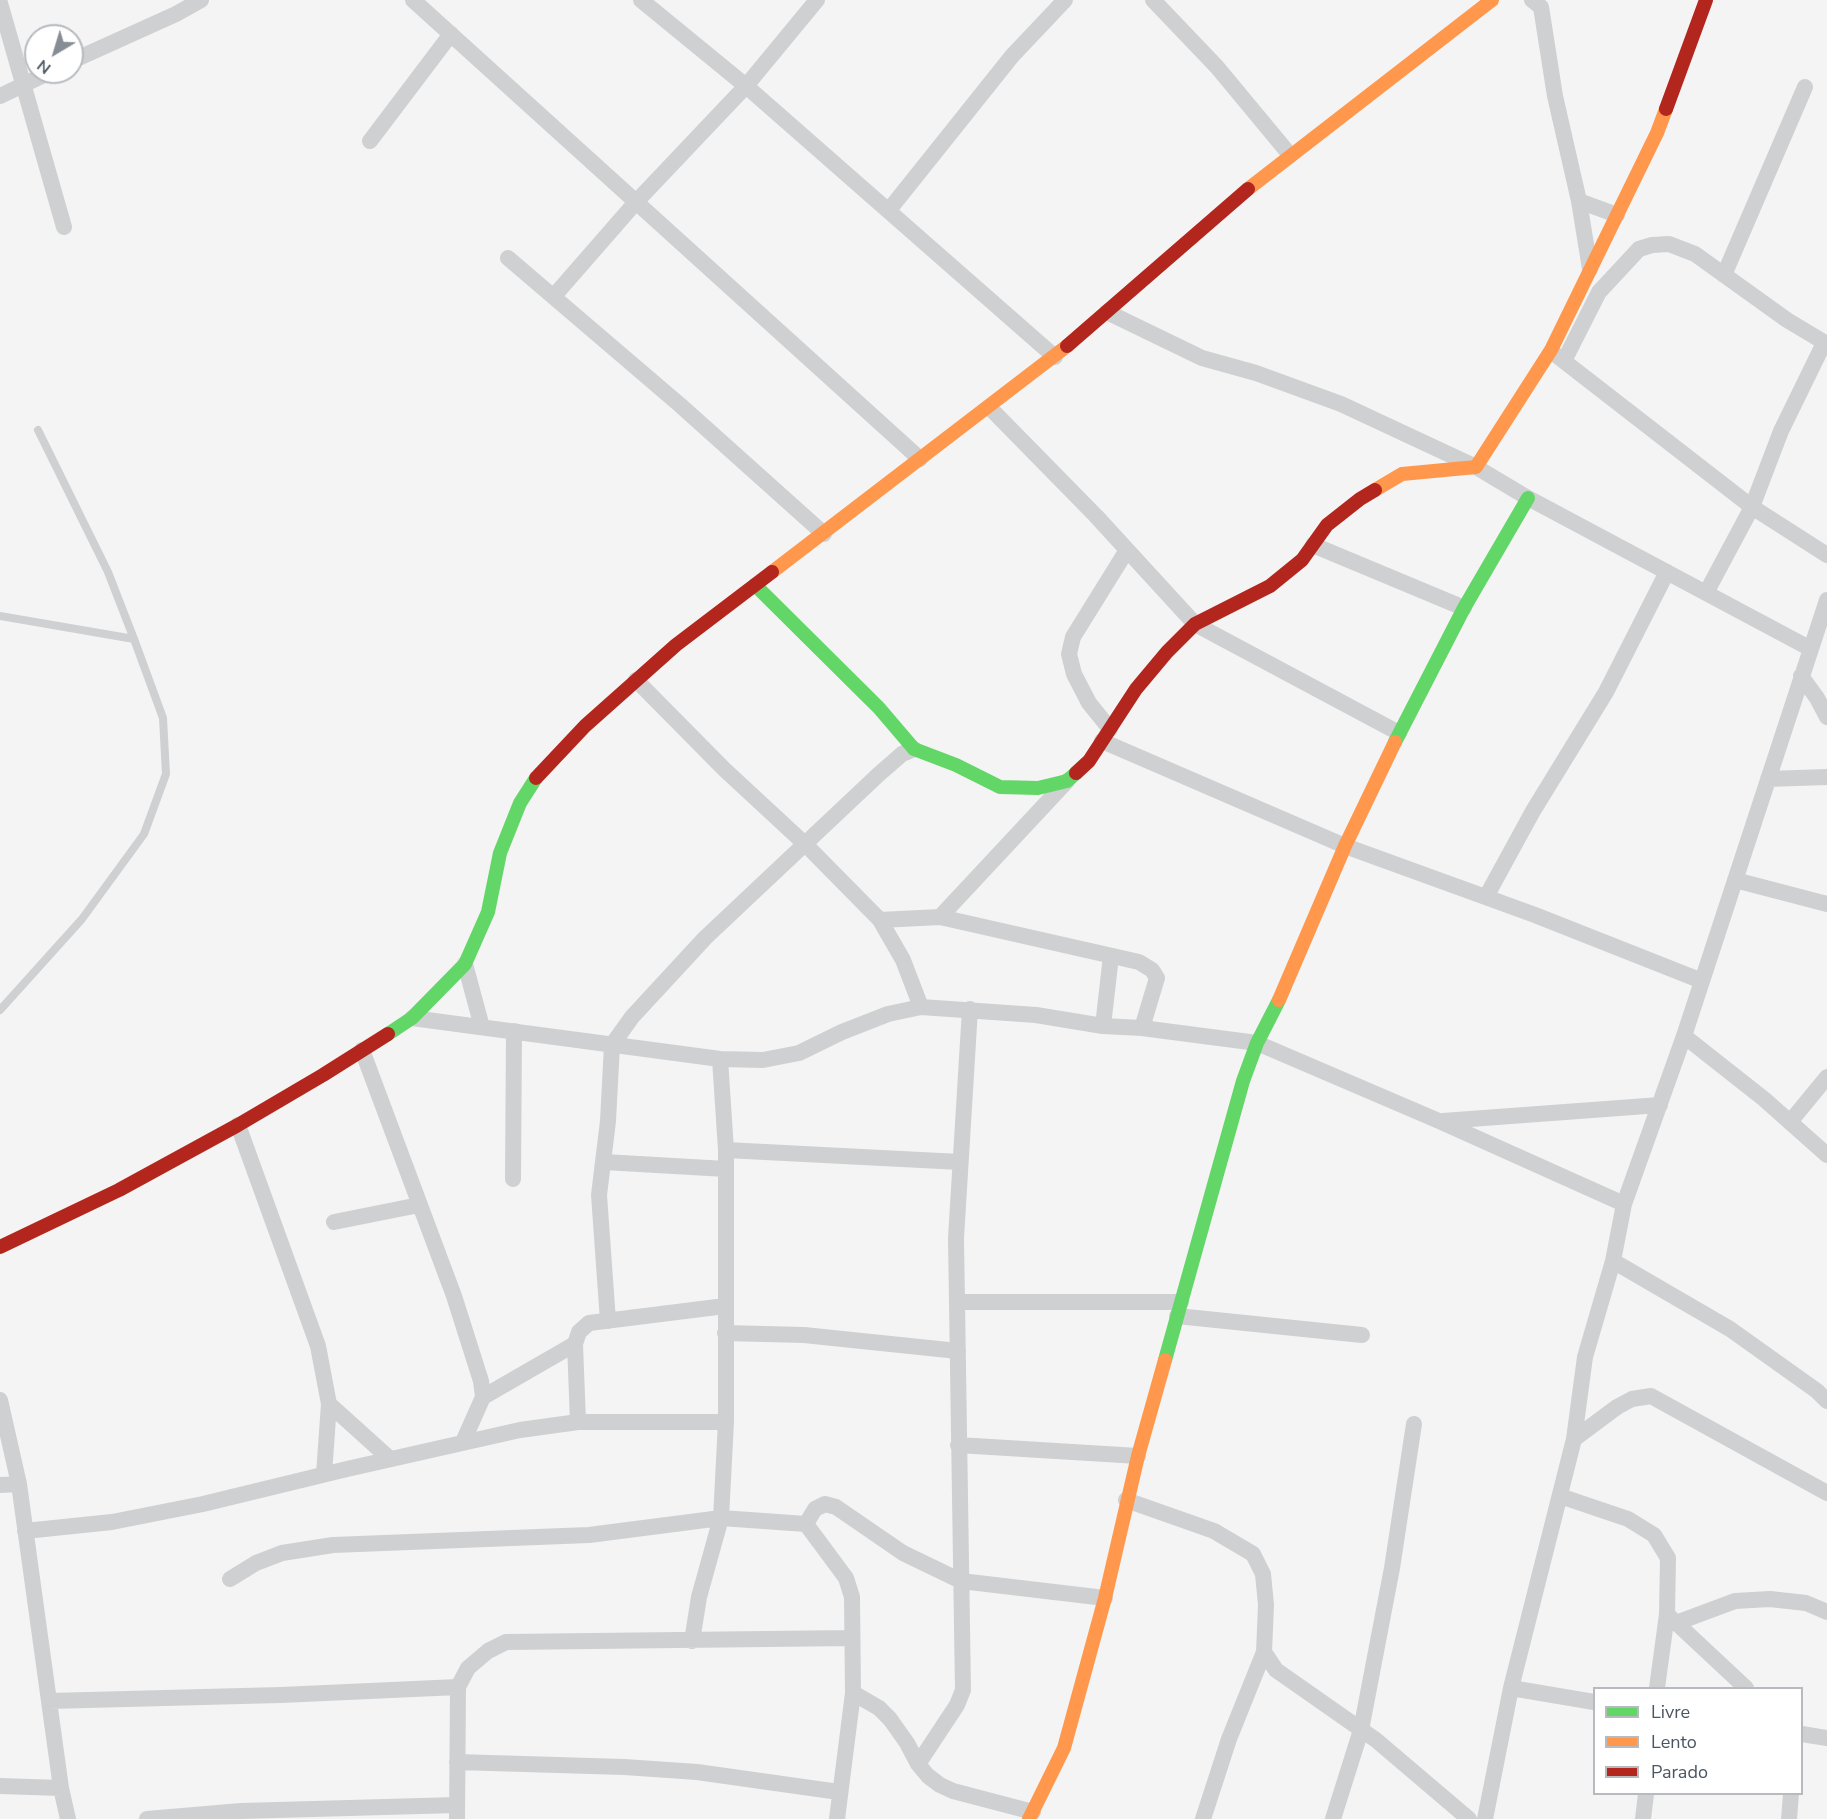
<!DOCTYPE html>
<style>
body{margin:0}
#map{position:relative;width:1827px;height:1819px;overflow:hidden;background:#f4f4f4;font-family:"Nunito Sans",sans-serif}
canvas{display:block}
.legend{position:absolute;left:1593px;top:1687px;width:210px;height:108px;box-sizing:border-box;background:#fff;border:2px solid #b7bbc0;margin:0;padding:8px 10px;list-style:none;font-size:18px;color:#4a5661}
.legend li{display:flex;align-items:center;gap:12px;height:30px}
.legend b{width:30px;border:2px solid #b7bbc0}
.north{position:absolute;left:24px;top:24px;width:60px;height:60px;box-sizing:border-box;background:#fff;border:2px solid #b7bbc0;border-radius:50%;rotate:218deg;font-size:16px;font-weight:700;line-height:24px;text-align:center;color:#4a5661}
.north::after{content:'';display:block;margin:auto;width:21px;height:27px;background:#868d94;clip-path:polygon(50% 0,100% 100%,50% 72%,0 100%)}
</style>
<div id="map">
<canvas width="1827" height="1819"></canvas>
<ul class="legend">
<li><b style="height:8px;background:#63d668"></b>Livre</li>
<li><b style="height:8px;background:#ff974d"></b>Lento</li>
<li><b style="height:8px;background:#b3261e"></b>Parado</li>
</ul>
<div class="north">N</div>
</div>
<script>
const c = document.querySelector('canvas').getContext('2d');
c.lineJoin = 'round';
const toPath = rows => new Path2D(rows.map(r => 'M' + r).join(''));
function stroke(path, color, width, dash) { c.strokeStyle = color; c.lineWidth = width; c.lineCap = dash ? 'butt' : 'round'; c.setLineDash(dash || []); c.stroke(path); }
const lane = toPath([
 [0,616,134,639],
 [0,1010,82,919,144,834,166,774,163,718,134,639,108,572,38,430]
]);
const street = toPath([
 [413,0,920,459],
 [641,0,746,86,1055,357],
 [1153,0,1217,67,1290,155],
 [1532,0,1541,7,1555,96,1579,201,1590,269],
 [0,3,64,227],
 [72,61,176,14,201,0],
 [0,96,50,72],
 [370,141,451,34],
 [1579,201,1617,215],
 [889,210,1012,56,1065,0],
 [508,258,680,405,824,534],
 [1724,275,1805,87],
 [554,296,636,202,746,86,817,0],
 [1107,312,1202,358,1256,373,1341,404,1476,467,1528,498,1811,649],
 [1556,355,1752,507,1827,555],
 [1564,361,1599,292,1639,249,1652,245,1669,244,1695,254,1787,320,1827,344],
 [990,408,1096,516,1195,624,1399,733],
 [1313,545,1464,608],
 [1706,593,1752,507,1781,431,1824,343],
 [1801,676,1817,698,1827,717],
 [636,680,724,769,806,845,880,920,903,960,921,1007],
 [1110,729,1089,703,1074,674,1069,654,1073,637,1127,550],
 [1102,741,1345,846,1535,915,1702,981],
 [1768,779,1827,777],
 [1735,880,1827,904],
 [1486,897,1533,811,1606,692,1667,572],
 [940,917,1067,781],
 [880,920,940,917,1139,962,1152,970,1157,978,1142,1028],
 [465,964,482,1027],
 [412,1018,720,1059,763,1060,799,1053,842,1032,888,1014,921,1007,1036,1015,1103,1026,1142,1028,1257,1043,1439,1121,1624,1204],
 [1103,1026,1111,956],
 [1684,1036,1764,1099,1827,1155],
 [362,1050,454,1296,481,1381,483,1397,463,1442],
 [1443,1121,1660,1105],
 [1790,1122,1827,1077],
 [238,1125,318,1346,329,1404,324,1474],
 [726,1150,960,1162],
 [604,1162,726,1169],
 [513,1179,514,1031],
 [334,1222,419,1205],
 [1613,1261,1730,1329,1817,1391,1827,1401],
 [958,1302,1181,1302],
 [1177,1316,1362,1335],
 [608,1321,599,1195,608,1121,612,1045,632,1017,705,938,878,775,902,754,914,749],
 [725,1333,804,1335,958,1351],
 [483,1397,575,1344],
 [0,1400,19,1484,61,1788,68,1819],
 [329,1404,390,1459],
 [578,1422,575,1344,579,1332,589,1323,725,1306],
 [1574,1439,1617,1407,1632,1399,1651,1396,1827,1493],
 [958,1445,1138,1456],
 [0,1485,19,1484],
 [1560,1496,1628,1519,1654,1535,1668,1558,1667,1614,1657,1688],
 [1126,1500,1214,1531,1253,1554,1263,1574,1266,1605,1264,1652,1229,1739,1203,1819],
 [806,1524,815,1509,825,1504,836,1507,903,1553,961,1581,1105,1598],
 [25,1531,112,1522,203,1504,347,1469,520,1430,578,1422,726,1422],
 [230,1579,256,1563,282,1553,333,1545,589,1535,721,1518,806,1524,846,1578,852,1597,853,1693,837,1819],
 [1670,1617,1746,1688],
 [1676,1623,1735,1601,1770,1599,1806,1603,1827,1612],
 [692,1641,699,1597,721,1518,726,1422,726,1150,720,1059],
 [1264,1652,1276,1670,1376,1740,1469,1819],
 [1511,1688,1594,1702],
 [853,1693,879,1708,890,1719,907,1743,918,1764,928,1776,940,1785,953,1791,1033,1812],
 [49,1701,281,1695,458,1687],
 [1802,1734,1827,1738],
 [457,1762,624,1767,697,1772,839,1792],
 [918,1764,957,1705,963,1690,956,1238,970,1009],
 [0,1786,61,1788],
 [147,1819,241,1811,457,1805],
 [457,1819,458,1687,468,1668,488,1651,506,1642,852,1638],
 [1333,1819,1361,1730,1392,1568,1414,1424],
 [1485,1819,1511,1688,1574,1439,1585,1357,1613,1261,1624,1204,1684,1036,1827,600],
 [1643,1819,1646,1794],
 [1789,1819,1791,1794]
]);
const fast = toPath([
 [755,585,879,708,914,749,956,765,1000,787,1038,788,1067,781,1076,773],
 [1395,742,1464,608,1528,498],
 [388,1034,412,1018,465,964,488,912,500,853,520,803,536,778],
 [1165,1360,1243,1081,1257,1043,1279,1000]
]);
const slow = toPath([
 [1248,189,1492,0],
 [1375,490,1402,474,1476,467,1551,350,1657,133,1666,109],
 [772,572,1067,346],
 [1279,1000,1345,846,1395,742],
 [1029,1819,1064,1748,1105,1598,1138,1456,1165,1360]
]);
const jam = toPath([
 [1666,109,1706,0],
 [1067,346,1248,189],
 [1076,773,1089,761,1136,689,1167,652,1195,624,1270,586,1302,560,1327,525,1360,499,1375,490],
 [536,778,585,726,676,645,772,572],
 [0,1247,119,1190,238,1125,323,1075,388,1034]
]);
stroke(lane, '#ced0d2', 8);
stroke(street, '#ced0d2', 16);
stroke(fast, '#63d668', 14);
stroke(slow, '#ff974d', 14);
stroke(jam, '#b3261e', 14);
</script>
